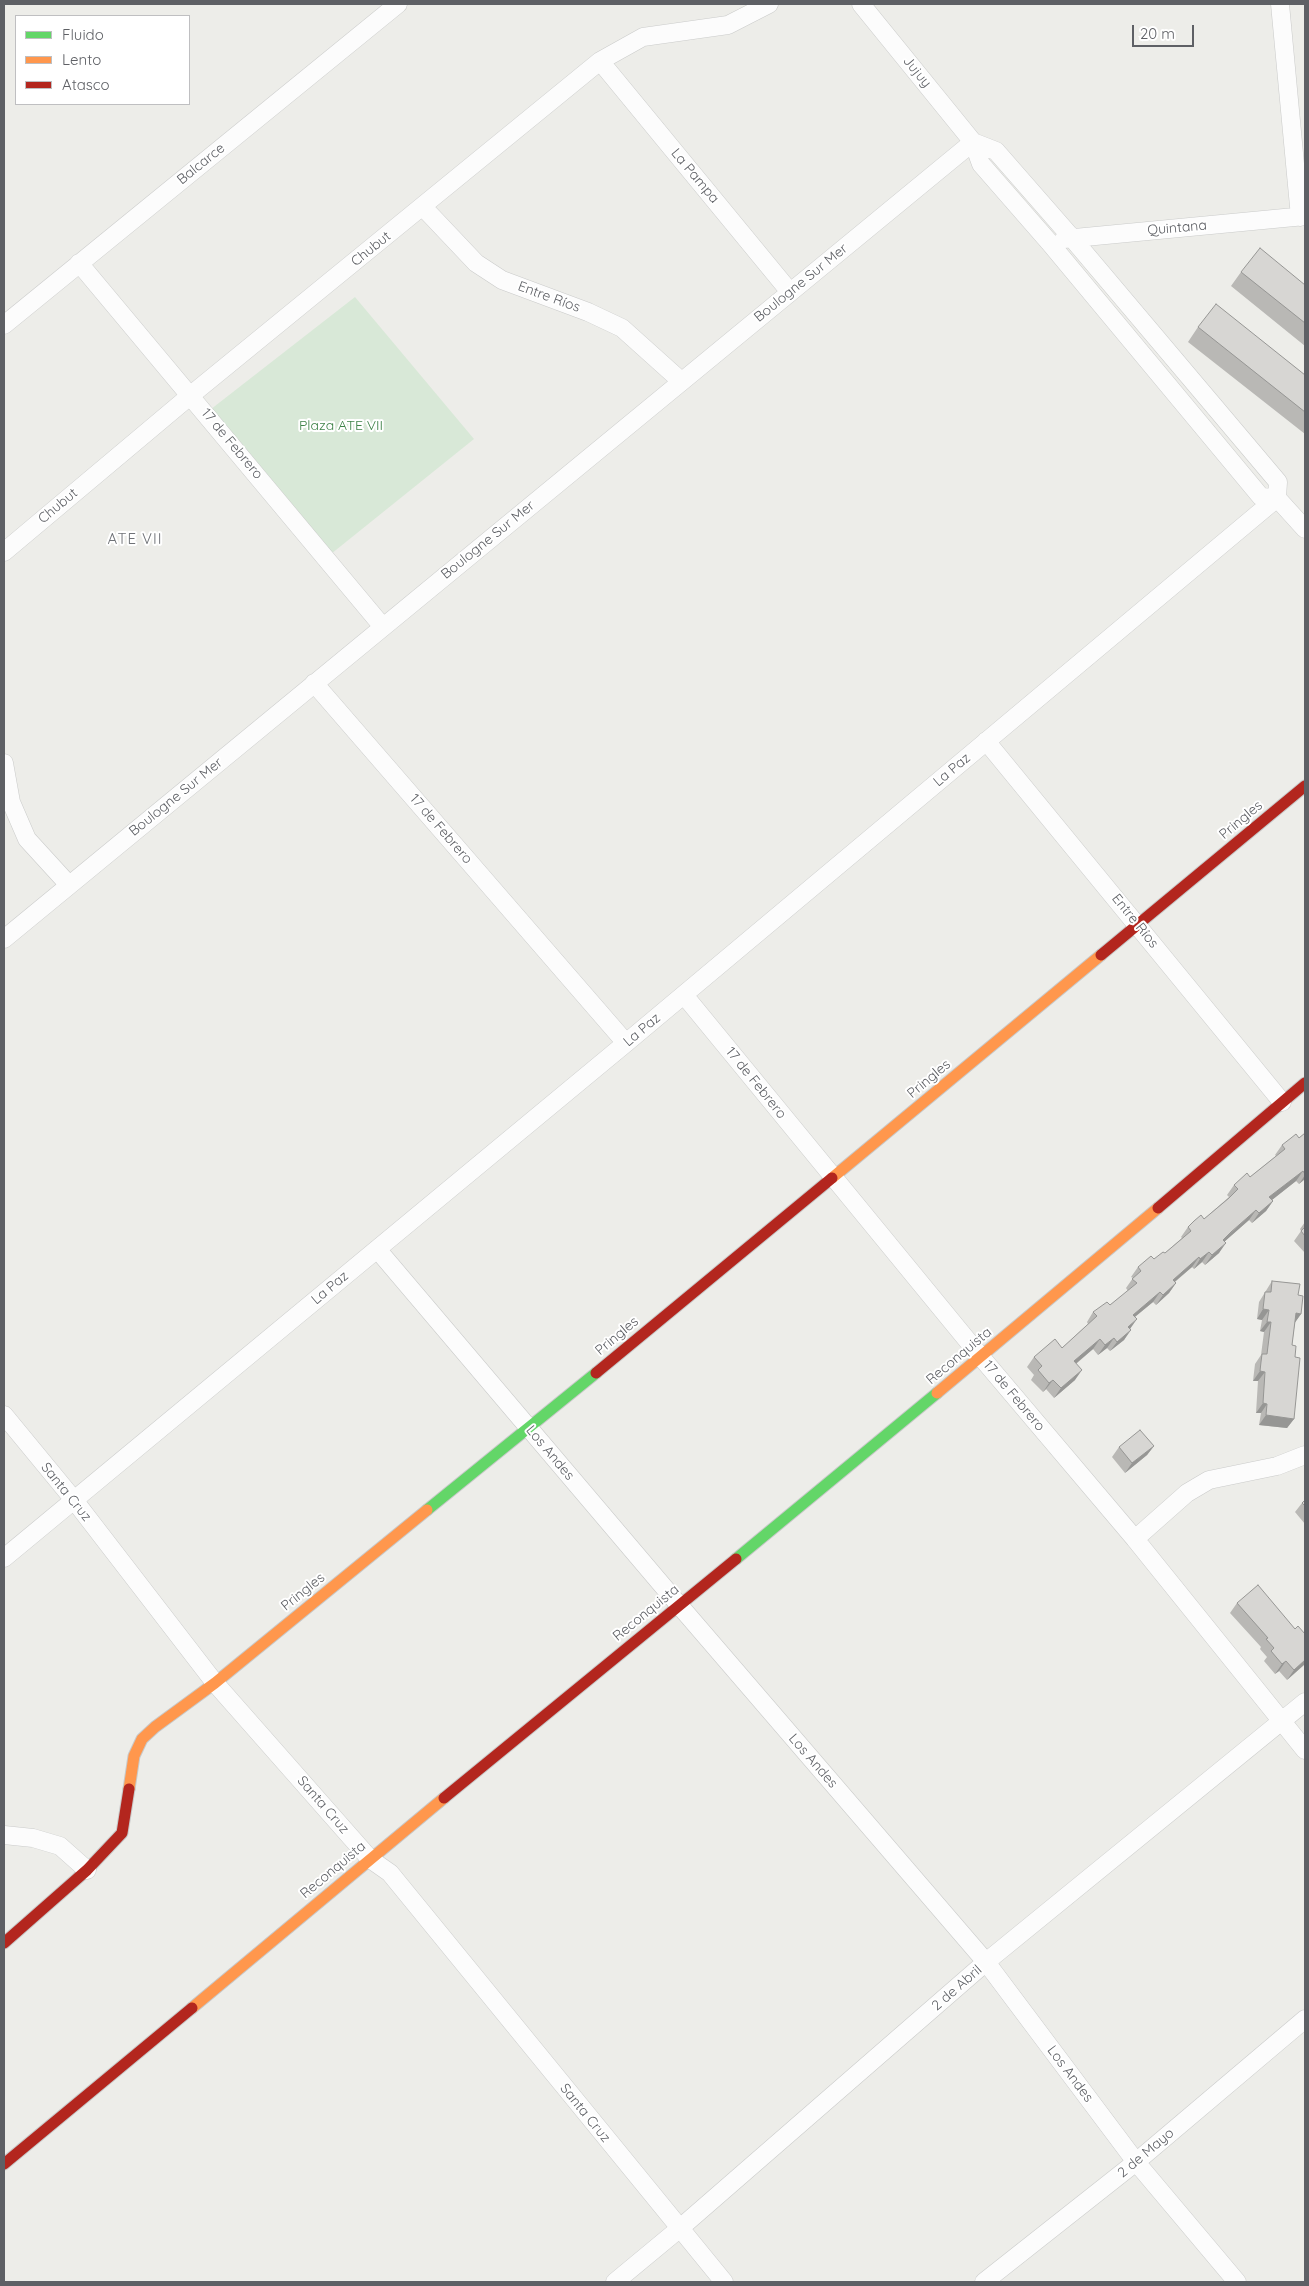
<!DOCTYPE html>
<meta charset="utf-8">
<style>
body{margin:0}
#map{position:relative;width:1309px;height:2286px;overflow:hidden;background:#edede9;font-family:Quicksand,sans-serif}
canvas{display:block}
.frame{position:absolute;inset:0;border:5px solid #5e6065;pointer-events:none}
.legend{position:absolute;left:15px;top:15px;width:175px;height:90px;box-sizing:border-box;background:#fff;border:1px solid #bfbfc1;margin:0;padding:6px 9px;list-style:none;font-size:15px;color:#5e6065}
.legend li{display:flex;align-items:center;gap:10px;height:25px}
.legend b{width:25px;border:1px solid #bfbfc1}
.scale{position:absolute;left:1132px;top:25px;width:62px;height:22px;box-sizing:border-box;border:2px solid #5e6065;border-top:0;padding-left:6px;font-size:15px;line-height:18px;white-space:nowrap;color:#5e6065;-webkit-text-stroke:4px #fff;paint-order:stroke}
</style>
<div id="map">
<canvas width="1309" height="2286"></canvas>
<div class="frame"></div>
<ul class="legend">
<li><b style="height:6px;background:#63d668"></b>Fluido</li>
<li><b style="height:6px;background:#ff974d"></b>Lento</li>
<li><b style="height:6px;background:#b3261e"></b>Atasco</li>
</ul>
<div class="scale">20 m</div>
</div>
<script>
const c = document.querySelector('canvas').getContext('2d');
c.lineJoin = 'round';
function fillPath(path, color) { c.fillStyle = color; c.fill(path, 'evenodd'); }
const toPath = rows => new Path2D(rows.map(r => 'M' + r).join(''));
function stroke(path, color, width, dash) { c.strokeStyle = color; c.lineWidth = width; c.lineCap = dash ? 'butt' : 'round'; c.setLineDash(dash || []); c.stroke(path); }
function drawText(font, color, halo, rows, align = 'center') {
  c.font = font + ' Quicksand,sans-serif'; c.lineWidth = 4; c.setLineDash([]); c.textBaseline = 'middle'; c.strokeStyle = halo; c.fillStyle = color; for (const [text, x, y, turn = 0] of rows) {
    c.save(); c.translate(x, y); c.rotate((+turn || 0) * Math.PI / 180); c.textAlign = isNaN(turn) ? turn : align; if (halo) c.strokeText(text, 0, 0); c.fillText(text, 0, 0); c.restore();
  }
}
const green = toPath([
 [355,297,474,439,326,558,206,413]
]);
const street = toPath([
 [861,4,973,142,981,164,1049,242,1261,497,1277,498],
 [1280,4,1300,217],
 [600,61,790,292],
 [973,142,996,151,1072,238,1278,482,1277,498],
 [423,207,476,263,502,280,588,312,622,328,681,381],
 [1064,239,1305,216],
 [79,263,383,627],
 [4,325,398,4],
 [1277,498,1305,529],
 [4,552,191,395,600,61,643,37,728,25,769,4],
 [314,683,626,1043],
 [986,741,1282,1102],
 [4,763,11,802,27,839,69,885],
 [4,939,973,142],
 [684,995,981,1357,1135,1539,1305,1750],
 [377,1249,679,1605,986,1962,1136,2162,1237,2282],
 [4,1415,74,1500,215,1683,370,1859,390,1873,724,2282],
 [1135,1539,1187,1493,1209,1480,1277,1466,1305,1455],
 [4,1558,626,1043,1277,498],
 [4,1835,33,1838,60,1846,87,1870],
 [615,2282,679,2229,986,1962,1305,1702],
 [984,2282,1136,2162,1305,2019]
]);
const fast = toPath([
 [427,1510,596,1373],
 [736,1559,937,1393]
]);
const slow = toPath([
 [832,1178,1101,955],
 [937,1393,1158,1208],
 [129,1789,134,1756,142,1739,155,1727,215,1683,427,1510],
 [192,2008,444,1798]
]);
const jam = toPath([
 [1101,955,1305,786],
 [1158,1208,1305,1083],
 [596,1373,832,1178],
 [444,1798,736,1559],
 [4,1943,87,1870,122,1833,129,1789],
 [4,2164,192,2008]
]);
const wall = toPath([
 [1241,272,1305,285,1305,346,1231,286],
 [1198,327,1305,375,1305,434,1188,342],
 [1305,1133,1305,1179,1299,1184,1296,1181,1272,1200,1273,1201,1266,1211,1252,1223,1249,1220,1224,1242,1219,1253,1205,1265,1202,1262,1194,1269,1192,1267,1175,1282,1176,1283,1169,1293,1156,1305,1153,1302,1135,1317,1130,1329,1124,1340,1110,1351,1107,1348,1098,1355,1093,1349,1076,1364,1075,1380,1054,1398,1046,1389,1043,1392,1031,1380,1034,1375,1027,1367,1034,1357,1062,1348,1088,1324,1087,1322,1093,1312,1110,1305,1128,1291,1126,1288,1133,1278,1131,1277,1138,1267,1165,1253,1182,1238,1181,1237,1188,1227,1204,1219,1229,1197,1227,1195,1234,1185,1250,1177,1276,1156,1275,1155,1282,1145,1299,1138],
 [1305,1222,1305,1253,1294,1241,1301,1231,1300,1229],
 [1272,1281,1298,1295,1301,1314,1295,1322,1292,1345,1295,1357,1294,1419,1287,1428,1259,1425,1261,1413,1256,1413,1258,1381,1253,1381,1255,1364,1261,1355,1264,1332,1260,1331,1262,1320,1257,1319,1259,1302],
 [1154,1446,1147,1455,1125,1473,1112,1457,1119,1447],
 [1305,1500,1305,1524,1295,1512,1302,1503],
 [1237,1603,1305,1664,1287,1680,1279,1671,1275,1674,1264,1661,1267,1657,1260,1649,1261,1647,1230,1613]
]);
const shadedWall = toPath([
 [1303,1171,1296,1181,1263,1207,1269,1197],
 [1305,1175,1305,1179,1299,1184],
 [1273,1201,1266,1211,1252,1223,1259,1213],
 [1256,1210,1249,1220,1224,1242,1223,1240],
 [1226,1243,1219,1253,1205,1265,1212,1255],
 [1209,1252,1202,1262,1194,1269,1200,1259],
 [1199,1257,1192,1267,1166,1289,1173,1280],
 [1176,1283,1169,1293,1156,1305,1163,1295],
 [1160,1292,1153,1302,1126,1324,1133,1315],
 [1263,1309,1269,1310,1262,1320,1257,1319],
 [1296,1313,1301,1314,1294,1324],
 [1137,1319,1130,1329,1128,1327],
 [1267,1322,1271,1322,1264,1332,1260,1331],
 [1131,1330,1124,1340,1110,1351,1117,1342],
 [1114,1338,1107,1348,1098,1355,1105,1345],
 [1100,1339,1093,1349,1067,1371,1074,1361],
 [1082,1370,1075,1380,1054,1398,1061,1388],
 [1260,1371,1265,1372,1258,1381,1253,1381],
 [1053,1380,1046,1389,1043,1392,1049,1383],
 [1263,1403,1267,1404,1261,1413,1256,1413],
 [1266,1415,1294,1419,1287,1428,1259,1425],
 [1154,1446,1147,1455,1125,1473,1132,1463],
 [1305,1660,1305,1664,1287,1680,1294,1670],
 [1286,1661,1279,1671,1275,1674,1282,1664]
]);
const building = toPath([
 [1260,248,1305,285,1305,323,1241,272,1260,248],
 [1216,304,1305,375,1305,412,1198,327,1216,304],
 [1305,1133,1305,1174,1303,1171,1269,1197,1273,1201,1259,1213,1256,1210,1231,1232,1223,1240,1226,1243,1212,1255,1209,1252,1200,1259,1199,1257,1173,1280,1176,1283,1163,1295,1160,1292,1133,1315,1137,1319,1128,1327,1131,1330,1117,1342,1114,1338,1105,1345,1100,1339,1074,1361,1082,1370,1061,1388,1053,1380,1049,1383,1038,1370,1042,1366,1034,1357,1055,1339,1062,1348,1097,1316,1093,1312,1107,1302,1110,1305,1137,1283,1132,1279,1141,1271,1138,1267,1151,1256,1154,1259,1163,1252,1165,1253,1191,1231,1188,1227,1194,1221,1201,1215,1204,1219,1229,1198,1238,1189,1234,1185,1247,1173,1250,1177,1285,1149,1282,1145,1291,1138,1296,1134,1299,1138,1305,1133],
 [1305,1227,1305,1236,1301,1231,1305,1227],
 [1272,1281,1300,1284,1298,1295,1303,1296,1301,1314,1296,1313,1292,1345,1296,1346,1295,1357,1300,1358,1294,1419,1266,1415,1267,1404,1263,1403,1265,1372,1260,1371,1261,1362,1262,1354,1267,1354,1271,1322,1267,1322,1269,1310,1263,1309,1265,1292,1271,1292,1272,1281],
 [1140,1430,1154,1446,1132,1463,1119,1447,1140,1430],
 [1305,1500,1305,1506,1302,1503,1305,1500],
 [1258,1585,1295,1629,1298,1626,1305,1634,1305,1660,1294,1670,1286,1661,1282,1664,1271,1651,1274,1648,1266,1639,1268,1638,1237,1603,1258,1585]
]);
const streetNames = [
 ["Jujuy",917,72,51],
 ["Balcarce",201,164,-39],
 ["La Pampa",695,176,50],
 ["Quintana",1177,228,-5],
 ["Chubut",371,249,-39],
 ["Boulogne Sur Mer",801,283,-39],
 ["Entre Ríos",549,297,20],
 ["17 de Febrero",232,444,50],
 ["Chubut",58,506,-40],
 ["Boulogne Sur Mer",488,540,-39],
 ["La Paz",952,770,-40],
 ["Boulogne Sur Mer",176,797,-39],
 ["Pringles",1241,820,-40],
 ["17 de Febrero",441,829,49],
 ["Entre Ríos",1135,921,51],
 ["La Paz",642,1030,-40],
 ["Pringles",929,1079,-40],
 ["17 de Febrero",756,1083,51],
 ["La Paz",330,1288,-40],
 ["Pringles",617,1336,-40],
 ["Reconquista",959,1356,-40],
 ["17 de Febrero",1014,1396,50],
 ["Los Andes",550,1453,50],
 ["Santa Cruz",66,1492,51],
 ["Pringles",303,1592,-39],
 ["Reconquista",646,1613,-39],
 ["Los Andes",813,1761,49],
 ["Santa Cruz",323,1805,49],
 ["Reconquista",333,1870,-40],
 ["2 de Abril",957,1988,-41],
 ["Los Andes",1070,2074,53],
 ["Santa Cruz",585,2113,51],
 ["2 de Mayo",1146,2153,-40]
];
const parkNames = [
 ["Plaza ATE VII",341,426]
];
const neighbourhoodNames = [
 ["ATE VII",135,539]
];
fillPath(green, '#d8e8d7');
stroke(street, '#cacbca', 19);
stroke(fast, '#c8c9c9', 13);
stroke(slow, '#c8c9c9', 13);
stroke(jam, '#c8c9c9', 13);
stroke(street, '#fcfcfc', 18);
stroke(fast, '#63d668', 11);
stroke(slow, '#ff974d', 11);
stroke(jam, '#b3261e', 11);
fillPath(wall, '#b9b8b5');
fillPath(shadedWall, '#969694');
fillPath(building, '#d7d6d3');
stroke(building, '#969694', 1);
drawText('14px', '#5e6065', '#fff', streetNames);
drawText('14px', '#3f8349', '#fff', parkNames);
c.letterSpacing = '1px';
drawText('15px', '#6f7277', '#fff', neighbourhoodNames);
c.letterSpacing = '0px';
</script>
